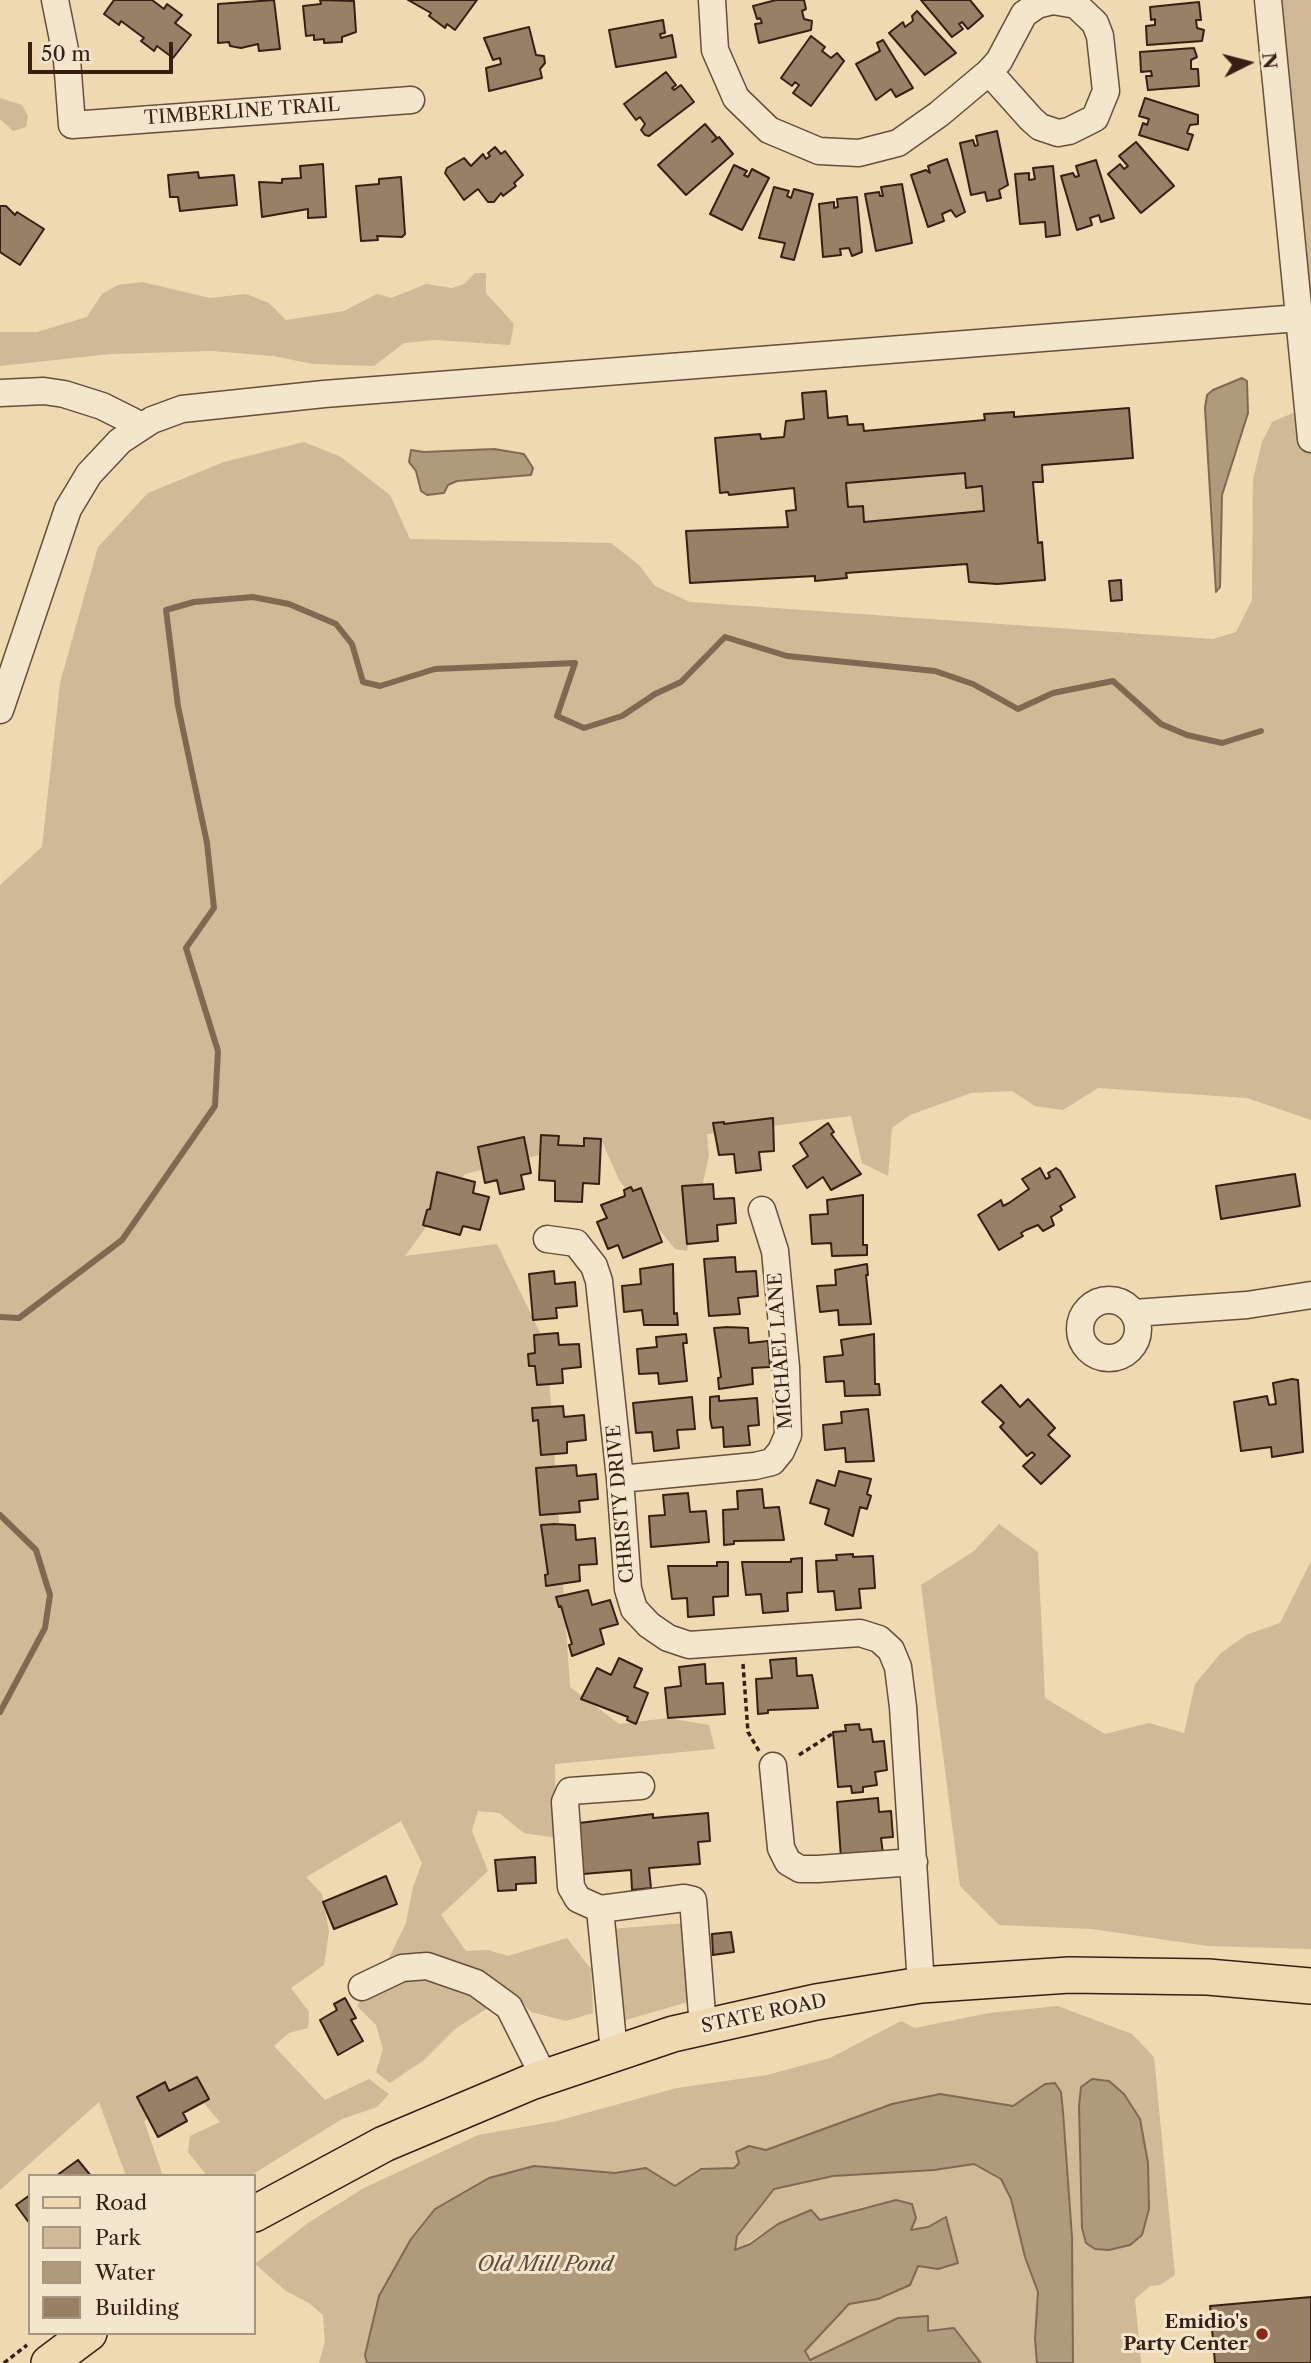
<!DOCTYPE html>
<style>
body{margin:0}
#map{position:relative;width:1311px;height:2363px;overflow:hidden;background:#eed9b1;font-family:"Libre Caslon Text",serif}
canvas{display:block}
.legend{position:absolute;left:28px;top:2174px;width:228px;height:161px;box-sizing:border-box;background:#f4e6cc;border:2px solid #a99682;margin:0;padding:9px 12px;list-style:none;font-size:21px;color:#381f14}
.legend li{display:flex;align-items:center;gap:14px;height:35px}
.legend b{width:35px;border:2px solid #a99682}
.north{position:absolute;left:1213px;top:28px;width:70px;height:70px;-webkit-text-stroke:5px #f4e6cc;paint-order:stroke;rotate:84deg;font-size:19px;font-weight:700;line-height:28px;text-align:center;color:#381f14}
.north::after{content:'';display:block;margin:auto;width:24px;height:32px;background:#381f14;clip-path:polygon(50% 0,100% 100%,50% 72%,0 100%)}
.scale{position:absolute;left:28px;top:42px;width:145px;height:32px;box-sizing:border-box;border:4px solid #381f14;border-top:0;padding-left:9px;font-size:21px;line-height:24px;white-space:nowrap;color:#381f14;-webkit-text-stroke:5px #f4e6cc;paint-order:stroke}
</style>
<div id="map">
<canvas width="1311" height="2363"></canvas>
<ul class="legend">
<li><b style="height:9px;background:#eed9b1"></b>Road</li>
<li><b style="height:19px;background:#cfb996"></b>Park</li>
<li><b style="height:19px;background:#b09a7c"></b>Water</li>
<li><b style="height:19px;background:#978066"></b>Building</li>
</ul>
<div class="north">N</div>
<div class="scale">50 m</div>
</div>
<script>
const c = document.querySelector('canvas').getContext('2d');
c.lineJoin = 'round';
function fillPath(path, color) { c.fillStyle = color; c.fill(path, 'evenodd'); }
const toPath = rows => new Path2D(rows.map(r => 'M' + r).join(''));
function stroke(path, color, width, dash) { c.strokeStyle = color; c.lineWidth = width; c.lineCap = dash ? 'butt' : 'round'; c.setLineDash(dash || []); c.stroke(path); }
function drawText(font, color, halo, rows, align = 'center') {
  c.font = font + ' "Libre Caslon Text",serif'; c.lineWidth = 6; c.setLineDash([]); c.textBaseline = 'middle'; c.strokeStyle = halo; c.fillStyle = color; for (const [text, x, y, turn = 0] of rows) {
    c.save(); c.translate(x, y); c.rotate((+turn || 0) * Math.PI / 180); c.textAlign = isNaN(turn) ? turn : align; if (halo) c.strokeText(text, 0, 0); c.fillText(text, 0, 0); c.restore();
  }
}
const green = toPath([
 [1268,0,1311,0,1311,1120,1247,1098,1098,1088,1063,1110,1035,1106,1012,1091,971,1093,910,1115,892,1128,888,1176,862,1163,851,1116,707,1134,709,1156,687,1251,675,1249,619,1180,601,1139,465,1174,405,1256,497,1244,547,1347,570,1687,619,1724,668,1718,709,1725,715,1749,555,1764,556,1838,524,1833,499,1813,478,1811,472,1831,488,1871,441,1915,466,1951,488,1950,508,1956,567,1938,591,1969,593,2013,566,2021,531,2012,516,1995,483,2011,455,2029,424,2060,390,2083,376,2072,383,2049,376,2025,357,2006,388,1960,406,1923,413,1887,422,1863,401,1821,306,1877,322,1894,329,1932,324,1965,291,1988,309,2012,308,2028,289,2033,274,2046,325,2100,369,2079,389,2094,377,2107,342,2119,250,2176,204,2176,205,2173,188,2152,190,2136,220,2122,190,2087,144,2121,163,2176,126,2176,99,2102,0,2190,0,885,42,847,60,683,98,547,148,493,224,462,304,442,341,457,390,495,410,539,611,543,639,565,655,586,690,602,1213,639,1236,632,1252,600,1253,479,1262,442,1272,422,1307,407],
 [0,98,22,105,28,116,26,127,13,131,0,119],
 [475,273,486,273,486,293,514,324,510,345,435,340,404,343,374,366,313,364,273,356,212,351,110,354,0,366,0,332,37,332,87,317,102,294,118,285,142,282,210,298,246,294,269,303,286,320,344,311,377,294,391,298,426,284,452,288,464,284],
 [965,473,966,488,982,486,984,511,864,522,863,506,848,507,846,483],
 [999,1524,1038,1552,1045,1698,1105,1734,1149,1723,1184,1733,1195,1684,1221,1653,1246,1635,1280,1623,1311,1561,1311,1949,1207,1946,1092,1929,999,1925,960,1886,921,1585,974,1551],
 [686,1923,691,2001,619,2022,611,1929],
 [1058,2006,1132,2034,1154,2057,1175,2275,1160,2285,1150,2286,1135,2299,1141,2363,1073,2363,1072,2237,1063,2112,1061,2092,1045,2084,1013,2106,940,2094,892,2104,766,2150,734,2168,701,2169,675,2186,646,2168,615,2173,591,2172,379,2296,365,2355,367,2363,319,2363,325,2342,323,2315,309,2303,286,2291,255,2264,308,2223,364,2188,478,2135,557,2121,677,2088,767,2075,830,2058,901,2021,915,2028,989,2013],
 [974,2164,1001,2179,1011,2199,1025,2257,1038,2292,1035,2339,1037,2363,981,2363,972,2349,928,2331,928,2316,898,2318,810,2361,805,2351,849,2304,878,2299,918,2266,938,2269,958,2263,953,2239,946,2217,928,2227,910,2230,912,2203,896,2200,859,2208,839,2217,778,2224,735,2251,737,2236,774,2189,833,2176,934,2170]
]);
const water = toPath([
 [1242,378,1247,381,1248,413,1222,495,1220,587,1216,592,1205,408,1207,395,1213,390,1242,378],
 [494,449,524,454,533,468,531,475,457,481,448,485,444,493,427,495,421,491,416,471,409,462,411,450,424,452,494,449],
 [1092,2079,1109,2081,1124,2094,1140,2119,1148,2163,1149,2209,1142,2235,1130,2245,1109,2250,1095,2249,1086,2243,1082,2228,1079,2106,1081,2087,1092,2079],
 [1055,2083,1061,2092,1063,2112,1072,2237,1073,2363,1037,2363,1035,2339,1038,2292,1025,2257,1011,2199,1001,2179,974,2164,934,2170,833,2176,774,2189,737,2236,735,2250,750,2244,778,2224,811,2210,820,2220,896,2200,912,2204,916,2218,911,2230,928,2227,946,2217,958,2263,938,2269,918,2266,910,2285,878,2299,849,2304,805,2351,810,2360,898,2318,928,2316,928,2331,954,2328,981,2363,367,2363,365,2355,379,2296,411,2239,435,2209,489,2178,534,2166,615,2173,646,2168,675,2186,701,2169,734,2168,739,2163,736,2152,749,2146,766,2150,892,2104,940,2094,1013,2106,1045,2084,1055,2083]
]);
const stream = toPath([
 [0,1317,19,1318,122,1240,215,1106,218,1051,186,948,214,908,207,843,178,706,166,610,194,602,253,597,289,604,336,624,352,644,363,682,380,686,435,669,575,663,557,716,584,728,622,716,655,694,681,682,725,637,787,656,935,671,973,684,1018,709,1053,693,1113,681,1161,724,1187,735,1222,743,1261,731],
 [0,1515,36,1550,50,1595,45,1628,0,1712]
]);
const building = toPath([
 [114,0,152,0,164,9,167,4,182,15,175,23,191,35,173,58,157,46,154,51,141,41,144,38,121,21,119,25,104,14,114,0],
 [274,0,280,49,259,51,258,44,241,48,230,46,229,42,218,43,218,4,274,0],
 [320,0,354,1,356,32,342,37,342,42,324,43,324,39,314,40,314,35,306,36,303,6,321,4,320,0],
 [408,0,477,0,455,30,447,24,445,28,429,16,431,13,408,0],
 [776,0,804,0,806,9,802,11,804,19,812,21,811,30,759,43,755,24,762,23,760,18,757,19,753,6,776,0],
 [921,0,970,0,983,16,968,29,962,22,959,24,963,29,952,37,921,0],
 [1199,2,1201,20,1196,20,1197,28,1204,30,1202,41,1147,45,1146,26,1155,25,1155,19,1151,20,1150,7,1199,2],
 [917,11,956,53,925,75,889,33,903,22,905,27,913,21,912,16,917,11],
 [663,20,665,33,660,34,661,38,672,35,676,57,616,67,609,30,663,20],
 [529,27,536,55,544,56,545,63,540,69,542,78,489,91,486,68,501,64,500,58,493,60,484,38,529,27],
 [811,36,825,47,822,51,831,58,837,53,844,61,811,106,793,93,799,85,795,82,792,86,781,78,811,36],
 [883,40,913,88,896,97,891,89,876,100,856,64,880,51,877,43,883,40],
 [1194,48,1197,57,1191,60,1191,69,1198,69,1199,86,1148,90,1146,76,1152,76,1151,71,1141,72,1140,52,1194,48],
 [666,72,676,85,672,88,674,90,681,85,694,102,649,136,645,135,641,130,645,124,640,117,636,120,624,104,666,72],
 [1145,98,1198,115,1198,124,1190,125,1187,133,1193,135,1188,150,1139,135,1143,123,1147,125,1149,119,1139,116,1145,98],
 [705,124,717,138,712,142,719,137,733,154,686,195,658,165,705,124],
 [997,131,1008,185,999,190,1001,198,987,201,985,192,971,195,960,143,973,140,975,146,978,145,976,136,997,131],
 [1136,142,1174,186,1141,213,1108,174,1120,164,1124,169,1128,166,1119,156,1136,142],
 [495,147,501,154,505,151,523,175,514,183,516,186,503,196,501,193,494,202,488,202,478,189,464,200,445,173,447,168,464,158,471,166,483,154,486,159,490,156,488,153,495,147],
 [947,159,965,212,956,217,951,210,942,214,944,221,928,227,911,175,926,170,930,173,928,166,947,159],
 [1096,160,1114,218,1101,222,1099,215,1090,218,1092,225,1077,230,1061,176,1073,173,1075,177,1079,176,1076,166,1096,160],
 [323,164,326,217,308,218,308,209,262,217,259,182,282,183,282,179,301,178,300,166,323,164],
 [734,165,747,171,744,175,748,177,752,169,769,178,742,230,710,214,734,165],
 [1053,166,1060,235,1046,237,1045,222,1020,224,1015,174,1029,173,1029,180,1035,179,1033,168,1053,166],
 [198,172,199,178,234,175,237,205,180,211,178,197,170,197,168,175,198,172],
 [401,177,405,234,402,237,377,236,378,240,361,241,356,186,379,184,379,179,401,177],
 [902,184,912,243,876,251,865,194,879,192,880,196,883,196,881,187,902,184],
 [774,187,789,191,787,196,791,198,794,189,813,194,794,260,781,257,785,243,759,238,774,187],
 [857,197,862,252,852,256,849,248,840,249,841,255,823,257,819,204,834,202,834,208,838,207,837,199,857,197],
 [0,206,6,206,15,215,17,212,44,229,20,265,0,252,0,206],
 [826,391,828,418,847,416,848,425,863,424,864,431,985,420,984,414,1014,412,1014,417,1129,408,1133,458,1042,465,1043,482,1033,482,1038,543,1042,542,1045,580,997,584,969,582,967,564,846,573,847,578,815,581,815,576,690,583,686,531,788,527,786,511,796,510,794,488,729,495,728,492,720,493,715,438,760,434,761,439,784,437,786,421,804,419,802,393,826,391],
 [965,473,966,488,982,486,984,511,864,522,863,506,848,507,846,483,965,473],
 [1121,580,1122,600,1111,601,1109,581,1121,580],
 [773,1118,774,1151,759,1152,761,1170,736,1173,734,1154,719,1155,713,1123,724,1122,724,1124,773,1118],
 [828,1123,834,1132,831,1134,861,1174,831,1190,823,1177,807,1188,793,1166,808,1156,800,1143,828,1123],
 [541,1135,559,1136,558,1145,584,1146,584,1138,601,1139,599,1184,583,1183,582,1202,555,1201,555,1181,539,1180,541,1135],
 [524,1137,531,1173,521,1175,524,1189,500,1194,497,1180,485,1183,478,1147,524,1137],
 [1040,1168,1046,1179,1050,1177,1048,1173,1056,1168,1060,1171,1075,1197,1060,1206,1062,1210,1051,1217,1054,1225,1043,1231,1038,1225,1026,1230,1021,1233,1023,1236,999,1250,978,1215,1001,1200,1003,1206,1009,1203,1029,1189,1022,1179,1040,1168],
 [437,1172,475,1182,473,1193,489,1197,480,1230,463,1226,460,1235,423,1225,427,1210,430,1209,437,1172],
 [1295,1174,1300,1206,1221,1219,1216,1186,1295,1174],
 [713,1184,714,1199,734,1198,736,1223,717,1225,718,1241,687,1244,682,1186,713,1184],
 [631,1187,633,1191,641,1188,662,1242,623,1258,618,1245,608,1249,597,1222,607,1218,601,1205,625,1196,624,1190,631,1187],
 [863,1195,863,1245,867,1245,867,1255,832,1256,831,1243,812,1244,810,1215,828,1214,827,1200,863,1195],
 [735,1257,736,1272,756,1271,758,1296,738,1298,740,1314,709,1316,704,1259,735,1257],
 [673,1264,674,1314,677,1313,678,1325,644,1325,642,1310,624,1312,622,1286,641,1284,640,1269,673,1264],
 [867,1264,868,1275,866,1275,871,1324,839,1325,838,1310,820,1312,817,1286,836,1285,835,1270,867,1264],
 [554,1271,555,1284,575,1282,577,1306,556,1308,557,1318,533,1320,529,1274,554,1271],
 [728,1327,748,1328,749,1343,768,1341,770,1367,752,1368,753,1384,719,1389,718,1378,721,1377,714,1328,728,1327],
 [558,1333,559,1345,579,1344,581,1367,562,1369,563,1383,537,1385,535,1366,529,1366,528,1354,535,1353,534,1335,558,1333],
 [686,1334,687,1343,683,1343,687,1381,659,1384,658,1373,639,1374,637,1349,657,1347,656,1337,686,1334],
 [874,1334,875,1384,879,1384,880,1395,845,1396,844,1381,826,1382,824,1357,843,1355,841,1340,874,1334],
 [1292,1379,1298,1380,1303,1452,1272,1457,1271,1447,1241,1451,1234,1402,1267,1396,1269,1405,1276,1404,1273,1383,1292,1379],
 [1001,1385,1020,1407,1028,1399,1055,1428,1048,1435,1070,1456,1041,1484,1023,1466,1035,1455,1032,1452,1027,1456,1000,1427,1004,1423,982,1402,1001,1385],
 [719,1396,719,1401,757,1398,759,1425,748,1426,750,1445,724,1447,723,1427,712,1428,710,1418,710,1397,719,1396],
 [692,1397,695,1429,677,1430,679,1448,654,1451,652,1432,636,1433,633,1403,692,1397],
 [563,1406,564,1417,584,1415,586,1440,567,1442,567,1453,541,1455,538,1420,533,1421,532,1408,563,1406],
 [868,1409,874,1461,846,1462,845,1448,825,1450,823,1425,842,1423,841,1412,868,1409],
 [576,1465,577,1476,596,1474,598,1499,579,1501,580,1512,540,1515,536,1468,576,1465],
 [839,1471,871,1479,867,1494,871,1496,867,1509,860,1507,853,1536,825,1524,829,1509,810,1503,817,1480,835,1486,839,1471],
 [762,1489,764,1508,779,1507,784,1540,734,1541,734,1544,724,1545,723,1510,738,1509,737,1491,762,1489],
 [688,1493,690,1512,706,1511,709,1542,651,1547,649,1516,665,1515,663,1495,688,1493],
 [555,1524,575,1525,576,1540,595,1538,597,1564,579,1565,580,1581,546,1586,545,1575,548,1574,541,1525,555,1524],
 [853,1554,853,1557,873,1556,875,1588,859,1589,861,1608,836,1610,834,1591,818,1592,816,1561,837,1560,836,1555,853,1554],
 [802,1558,802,1592,787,1593,788,1611,763,1613,761,1594,746,1595,742,1562,791,1562,791,1559,802,1558],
 [717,1562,728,1562,728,1596,713,1597,714,1615,688,1617,687,1598,672,1599,668,1566,717,1566,717,1562],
 [588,1590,592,1605,610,1600,618,1624,600,1629,604,1644,572,1656,569,1645,572,1644,561,1606,559,1607,556,1597,588,1590],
 [619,1658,642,1669,634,1687,648,1693,636,1724,627,1720,628,1717,581,1699,597,1668,611,1675,619,1658],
 [796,1658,797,1676,812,1675,818,1708,768,1710,768,1713,758,1714,756,1679,772,1678,770,1660,796,1658],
 [705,1664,706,1684,723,1683,725,1714,668,1718,665,1688,681,1686,679,1667,705,1664],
 [859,1724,860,1730,871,1729,873,1742,884,1741,887,1770,875,1772,877,1785,863,1787,863,1792,852,1793,851,1786,838,1787,833,1732,846,1731,845,1725,859,1724],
 [878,1798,879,1812,891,1811,893,1837,881,1838,883,1854,841,1858,837,1802,878,1798],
 [708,1813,710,1841,698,1842,700,1864,649,1868,651,1888,632,1890,631,1870,583,1874,579,1823,653,1814,653,1818,708,1813],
 [535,1857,536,1883,516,1884,516,1890,498,1891,495,1860,535,1857],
 [386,1876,397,1904,334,1929,323,1902,386,1876],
 [731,1932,734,1952,713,1955,712,1934,731,1932],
 [345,1998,356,2018,351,2020,363,2041,338,2055,320,2020,337,2010,334,2004,345,1998],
 [197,2077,209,2099,183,2113,187,2121,158,2137,137,2097,165,2082,169,2091,197,2077],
 [78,2160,91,2176,56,2176,78,2160],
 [30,2195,30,2224,16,2205,30,2195],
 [1311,2297,1311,2363,1215,2363,1210,2306,1311,2297]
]);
const path = toPath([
 [743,1664,748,1732,759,1751],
 [799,1755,835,1732],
 [4,2363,27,2345]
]);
const minor = toPath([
 [55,0,67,60,72,125,411,100],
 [712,0,715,50,736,98,769,130,819,151,859,153,898,143,939,114,989,72],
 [1268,0,1311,439],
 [1053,1,1076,5,1095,23,1100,36,1106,91,1095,118,1069,131,1058,133,1040,127,1031,119,989,72,999,61,1024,14,1037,5,1053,1],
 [0,393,44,391,64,394,102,406,142,426],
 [0,710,68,509,89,474,120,441,152,420,182,409,324,394,1299,318],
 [547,1239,576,1243,594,1266,599,1281,620,1479,628,1589,634,1609,649,1625,668,1638,689,1645,860,1633,879,1639,891,1650,898,1667,903,1707,921,1985],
 '1080 1329a29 29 0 1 1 58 0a29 29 0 1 1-58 0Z',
 [1134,1313,1247,1305,1311,1295],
 [620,1479,755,1466,772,1462,781,1451,788,1435,786,1367,775,1251,762,1210],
 [773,1766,781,1848,788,1862,800,1869,818,1869,914,1862],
 [600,1909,578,1899,571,1887,565,1802,570,1791,641,1786],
 [362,1987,402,1968,427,1966,476,1983,509,2007,544,2077],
 [614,2052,600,1909,684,1898,693,1900,703,2027]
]);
const major = toPath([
 [254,2214,384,2144,531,2082,673,2034,816,2002,921,1985,1069,1975,1208,1977,1311,1986],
 [49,2363,89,2333]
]);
const markers = [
 [1262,2334,7,"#8f2418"]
];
const streetNames = [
 ["TIMBERLINE TRAIL",242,112,-4],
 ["MICHAEL LANE",781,1351,-94],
 ["CHRISTY DRIVE",621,1504,-95],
 ["STATE ROAD",764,2014,-12]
];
const poiNames = [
 ["Emidio's",1248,2323],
 ["Party Center",1248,2345]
];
const waterNames = [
 ["Old Mill Pond",545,2265]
];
fillPath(green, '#cfb996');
fillPath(water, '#b09a7c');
stroke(water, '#806952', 2);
stroke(stream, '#806952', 6);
fillPath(building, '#978066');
stroke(building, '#381f14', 2);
stroke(minor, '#664e3b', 29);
stroke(major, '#381f14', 38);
stroke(path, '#381f14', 3.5, [5, 3.5]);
stroke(minor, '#f4e6cc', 26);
stroke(major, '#eed9b1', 35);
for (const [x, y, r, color] of markers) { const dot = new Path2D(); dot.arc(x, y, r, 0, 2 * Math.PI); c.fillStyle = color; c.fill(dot); stroke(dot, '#f4e6cc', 2.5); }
drawText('19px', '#381f14', '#f4e6cc', streetNames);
drawText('bold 19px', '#381f14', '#f4e6cc', poiNames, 'right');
drawText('italic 21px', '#624a38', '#f4e6cc', waterNames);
</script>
